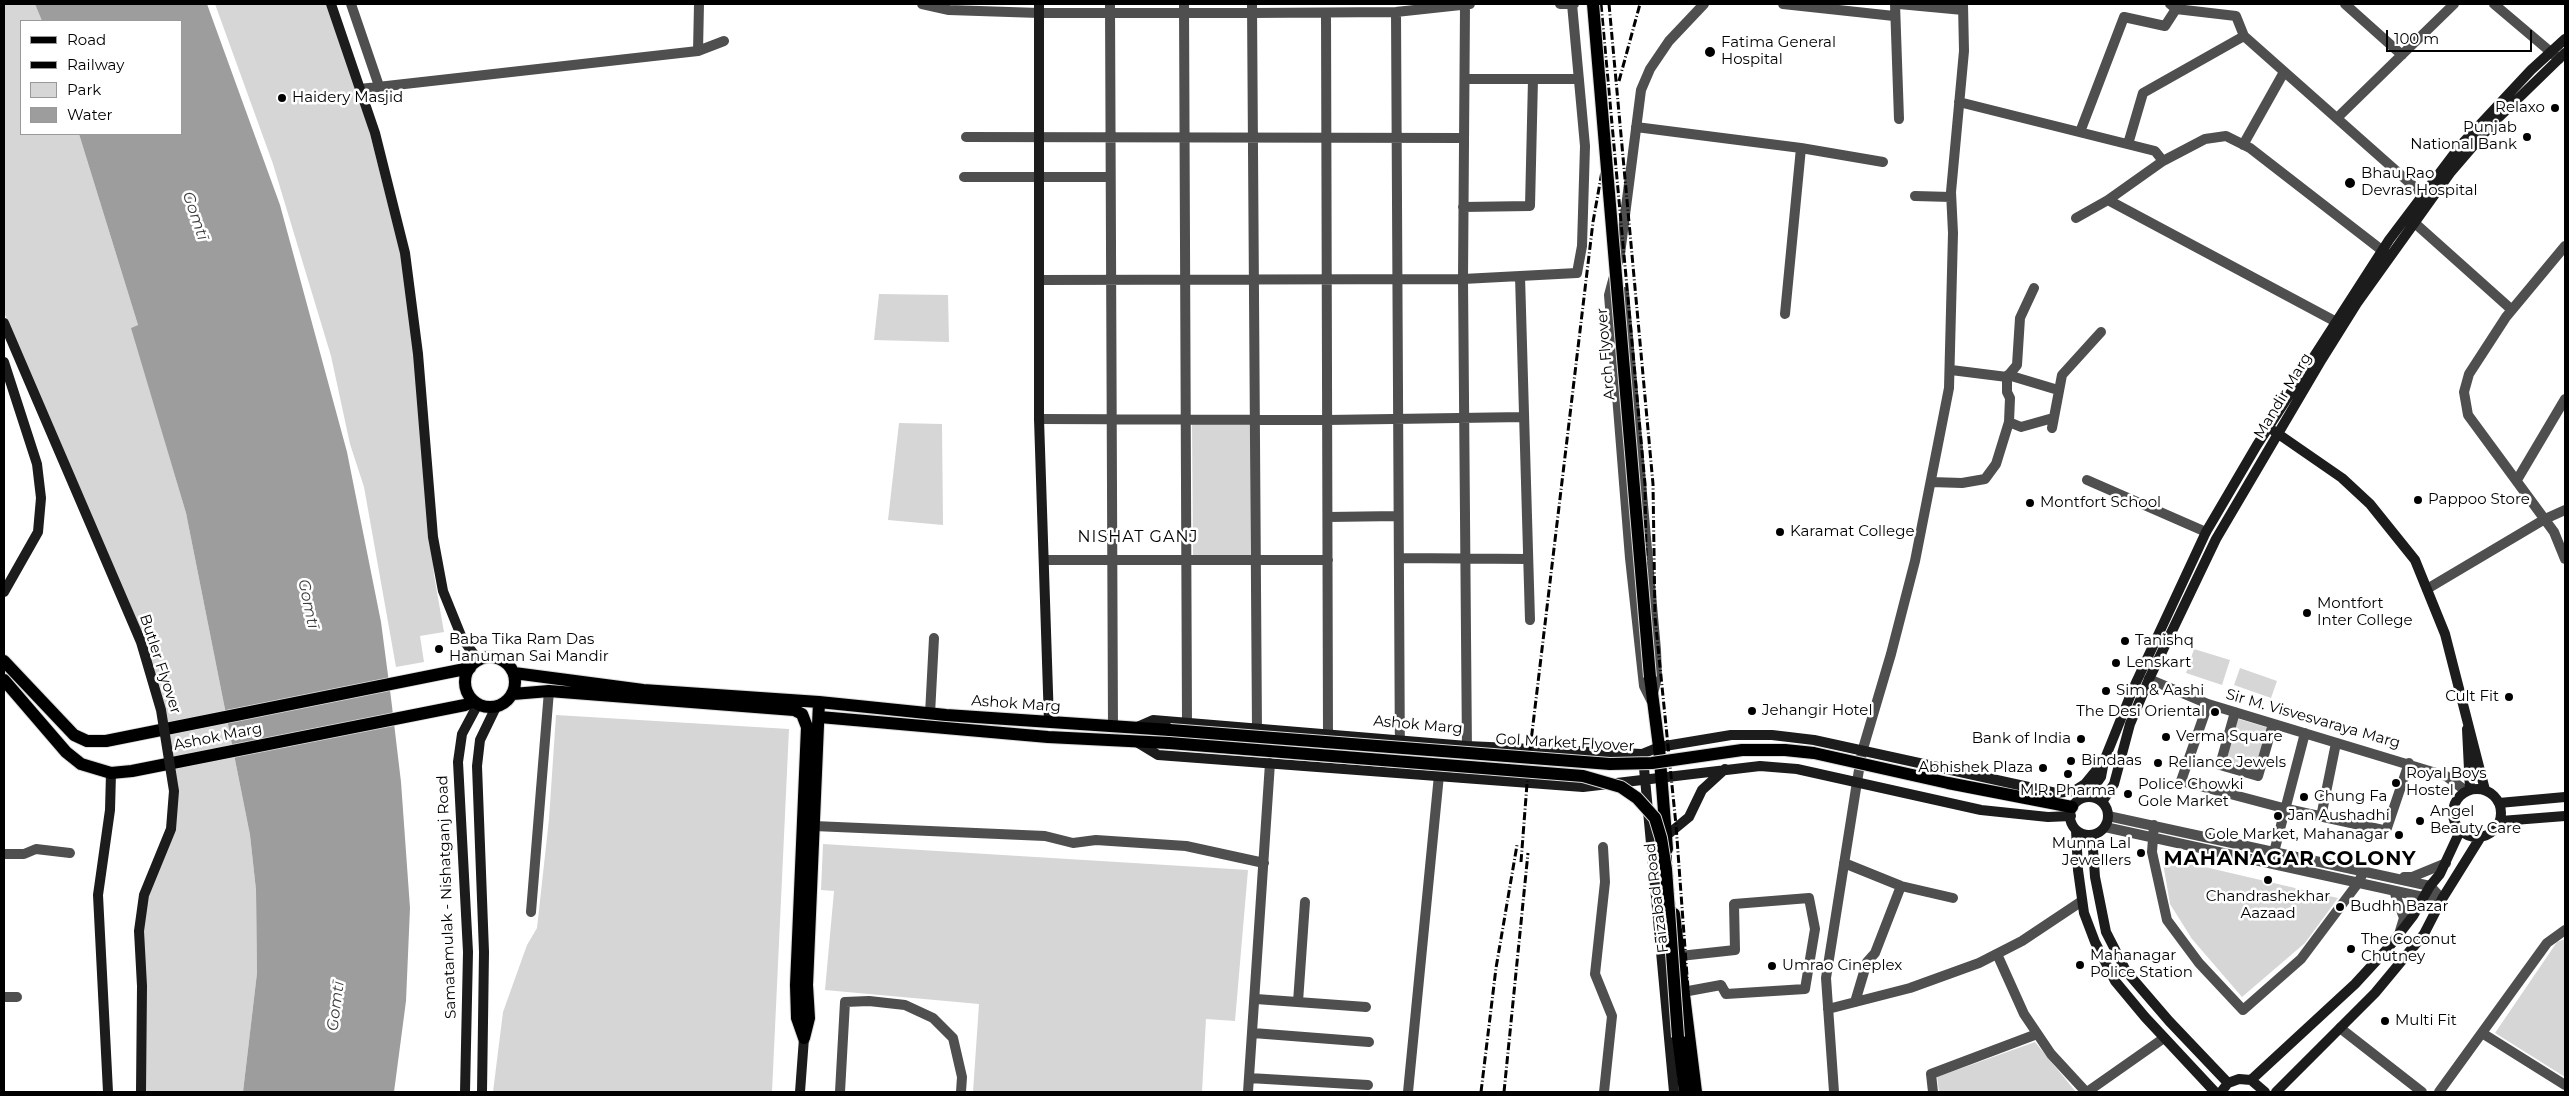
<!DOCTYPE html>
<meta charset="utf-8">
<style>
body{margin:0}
#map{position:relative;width:2569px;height:1096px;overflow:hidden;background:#fff;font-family:Montserrat,sans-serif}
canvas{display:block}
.frame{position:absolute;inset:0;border:5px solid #000;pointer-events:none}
.legend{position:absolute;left:20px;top:20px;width:162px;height:115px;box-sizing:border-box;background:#fff;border:1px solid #999;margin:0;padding:6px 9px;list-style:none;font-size:15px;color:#000}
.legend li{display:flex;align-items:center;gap:10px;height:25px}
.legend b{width:25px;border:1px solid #999}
.scale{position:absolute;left:2386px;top:30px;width:146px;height:22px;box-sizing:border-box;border:2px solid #000;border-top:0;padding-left:6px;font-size:15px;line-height:18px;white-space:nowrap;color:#000;-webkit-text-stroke:4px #fff;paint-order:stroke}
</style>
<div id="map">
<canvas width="2569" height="1096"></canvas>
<div class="frame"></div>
<ul class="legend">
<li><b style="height:6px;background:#000"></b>Road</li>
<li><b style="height:6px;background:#000"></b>Railway</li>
<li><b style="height:14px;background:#d6d6d6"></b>Park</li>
<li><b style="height:14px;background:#9d9d9d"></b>Water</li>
</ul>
<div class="scale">100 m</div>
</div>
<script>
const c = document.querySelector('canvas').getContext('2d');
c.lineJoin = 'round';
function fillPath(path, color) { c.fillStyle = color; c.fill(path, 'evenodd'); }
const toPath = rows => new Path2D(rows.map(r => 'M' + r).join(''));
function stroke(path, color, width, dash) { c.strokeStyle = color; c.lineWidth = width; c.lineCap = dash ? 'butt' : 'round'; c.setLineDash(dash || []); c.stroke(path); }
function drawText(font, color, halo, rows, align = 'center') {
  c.font = font + ' Montserrat,sans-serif'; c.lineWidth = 5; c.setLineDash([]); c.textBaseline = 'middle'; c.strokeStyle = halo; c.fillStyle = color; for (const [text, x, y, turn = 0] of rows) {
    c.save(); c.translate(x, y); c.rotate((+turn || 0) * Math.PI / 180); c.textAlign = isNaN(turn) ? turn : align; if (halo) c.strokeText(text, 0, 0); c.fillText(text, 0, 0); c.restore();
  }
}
const green = toPath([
 [4,4,35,4,42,21,21,21,21,134,79,134,138,325,132,328,186,513,250,835,256,890,257,973,243,1092,144,1092,139,918,175,807,157,696,4,312],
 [215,4,327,4,359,92,402,258,416,356,434,575,444,632,420,636,424,662,396,667,364,487,350,444,331,356,273,164],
 [879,294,948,295,949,342,874,340],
 [899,423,942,424,943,525,888,520],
 [1192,423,1250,423,1250,556,1193,556],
 [2194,649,2230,660,2222,685,2186,673],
 [2240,668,2277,681,2271,698,2234,685],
 [556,715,789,729,772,1092,493,1092,503,1012,527,945,537,928,549,819],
 [2235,718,2269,728,2256,774,2222,764],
 [823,844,1248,870,1235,1021,1206,1019,1202,1092,973,1092,979,1004,825,990,834,891,821,890],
 [2162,857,2338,898,2305,943,2242,997,2192,939,2170,904],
 [2565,939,2565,1077,2495,1033,2557,942],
 [2035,1042,2076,1092,1939,1092,1937,1077]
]);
const water = toPath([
 [35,4,207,4,280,205,347,452,381,622,391,698,401,782,410,908,406,1001,394,1092,243,1092,257,973,256,890,250,835,186,513,131,328,138,325,79,134,181,134,181,21,42,21]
]);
const street = toPath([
 [351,4,379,86],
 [922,4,949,10,1039,13,1252,13,1396,12,1470,4],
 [1110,4,1113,727],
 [1184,4,1187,723],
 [1252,4,1257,729],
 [1560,4,1574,4],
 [1783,4,1894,16],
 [1895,4,1899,119],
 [1899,4,1963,10],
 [2170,4,2176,9,2236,16,2244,36,2429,200],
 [2345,4,2402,55],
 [2494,4,2559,59],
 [1465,6,1463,279,1467,753],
 [1396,12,1400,769],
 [1326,13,1328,734],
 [698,51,699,4],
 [1465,79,1579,79],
 [360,89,698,51,724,41],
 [1959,102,2155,151,2163,161],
 [2337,118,2454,4],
 [1636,127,1801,148,1883,162],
 [2080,132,2124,17,2165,26,2176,9],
 [966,137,1464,138],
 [2128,144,2143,93,2244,36],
 [2243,145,2284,72],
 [964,177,1110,177],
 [1915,196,1951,197],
 [2108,200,2342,325],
 [1463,207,1530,206,1533,79],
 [2408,217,2512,310],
 [2076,218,2108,200,2163,161,2205,139,2226,136,2250,148,2388,255],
 [2565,246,2506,317,2469,374,2464,392,2468,415,2554,532,2565,559],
 [1520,276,1530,620],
 [1039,280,1463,279,1577,273,1582,246,1585,146,1572,4],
 [1624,292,1656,650,1657,678,1653,693],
 [1785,314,1801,148],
 [1951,370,2007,377,2017,365,2020,318,2034,288],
 [2008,375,2058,390],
 [1039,419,1327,420,1524,417],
 [2009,422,2021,427,2053,418],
 [2052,428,2062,375,2101,332],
 [2087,480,2206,532],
 [2517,480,2565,399],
 [1931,482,1962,483,1985,479,1996,464,2009,422,2010,398,2007,392,2007,377],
 [1328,517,1398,516],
 [1399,558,1528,559],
 [1045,560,1328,560],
 [2427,589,2545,519,2565,510],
 [2149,679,2208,704,2446,776,2466,791],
 [1651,700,1644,686,1630,558,1609,295,1620,254,1641,90,1650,69,1669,41,1704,4],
 [2208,704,2181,781,2287,809,2383,830,2387,828,2409,763],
 [2235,712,2220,765,2258,776,2273,724],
 [930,714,934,638],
 [2108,816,2430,886,2442,899],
 [2321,817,2336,743],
 [2154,825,2152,852,2167,920,2199,963,2243,1010,2301,959,2358,883,2364,871],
 [814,826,1045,836,1073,843,1096,840,1186,846,1264,863],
 [2105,827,2423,897,2442,899],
 [1603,847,1605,882,1595,974,1612,1016,1604,1092],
 [4,854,24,854,36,849,70,853],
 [2273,856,2305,733],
 [1844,863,1901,886,1953,898],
 [2404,877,2412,877,2446,863],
 [2394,891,2404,918,2400,931],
 [531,912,549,691],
 [1997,954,2024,1014,2051,1054,2086,1092],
 [1680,956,1735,950,1734,904,1809,898,1815,929,1805,989,1726,994,1721,985,1683,992],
 [4,997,17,997],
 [1256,999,1366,1007],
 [1298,1002,1305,902],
 [1855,1002,1867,962,1875,953,1901,886],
 [1828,1009,1910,988,1979,963,2022,941,2082,901],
 [2340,1028,2422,1092],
 [1253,1033,1369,1042],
 [2482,1033,2565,1085],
 [1249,1078,1368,1085],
 [840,1092,845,1002,869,1001,905,1005,933,1018,953,1038,962,1077,961,1092],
 [1248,1092,1270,763],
 [1408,1092,1439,775],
 [1834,1092,1826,978,1857,782,1862,752,1891,654,1915,561,1949,388,1953,233,1951,192,1964,51,1963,4],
 [1933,1092,1931,1074,2037,1034],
 [2087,1092,2164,1038],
 [2439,1092,2547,943,2565,930]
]);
const secondary = toPath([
 [331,4,375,133,405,253,418,354,433,537,443,591,462,638,478,660],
 [1039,4,1039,419,1049,722],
 [4,362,37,464,41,498,38,532,4,592],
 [2274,431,2342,478,2370,504,2415,560,2445,634,2485,790],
 [1137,727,1153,720,1467,746,1642,754,1659,747,1731,735,1772,735,1814,740,2056,793,2074,791,2085,784,2104,761],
 [2467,729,2470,790],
 [1135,741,1158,755,1583,787,1760,766,1797,769,1981,810,2048,817,2071,816],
 [1643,757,1674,1092],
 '2453 813a24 24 0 1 1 48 0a24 24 0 1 1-48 0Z',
 [2087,797,2101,777,2104,761,2133,689,2206,532,2257,445,2389,240,2460,146,2531,70,2565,39],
 '2070 816a19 19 0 1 1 38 0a19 19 0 1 1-38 0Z',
 [2102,802,2114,784,2130,724,2149,679,2216,539,2322,359,2357,303,2450,173,2493,123,2565,53],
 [2499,803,2565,797],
 [2501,821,2565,816],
 [2076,830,2078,870,2084,913,2095,942,2115,981,2145,1017,2215,1092],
 [2092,835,2095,877,2106,932,2126,971,2169,1021,2228,1083],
 [1666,836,1689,817,1702,790,1725,769],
 [2251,1080,2355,984,2389,947,2413,916,2430,886,2440,874,2460,831],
 [108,1092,98,895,110,810,111,773],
 [465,1092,468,952,458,762,462,734,478,704],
 [482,1092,484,952,477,766,480,740,496,707],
 [800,1092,804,1038],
 [2221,1092,2228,1083,2239,1079,2251,1080,2265,1092],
 [2276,1092,2375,993,2424,934,2442,899,2480,838]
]);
const primary = toPath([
 '465 682a25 25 0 1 1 50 0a25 25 0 1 1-50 0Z',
 [4,661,74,735,87,741,106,741,470,668],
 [514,673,643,690,819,702,946,715,1170,730],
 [1650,677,1659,747,1667,849],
 [4,680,66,752,81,764,111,773,132,771,465,705,474,701],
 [513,694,549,691,794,710,802,714,807,727,796,985,797,1018,804,1038,809,1018,807,985,819,702],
 [820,717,1048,737,1169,743],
 [1948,783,2072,807],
 [1674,914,1696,1092],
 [1678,1037,1685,1092]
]);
const rail = toPath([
 [1601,4,1645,484,1647,617,1668,826,1685,1059,1691,1092],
 [1609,4,1653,484,1655,617,1676,825,1693,1058,1699,1092],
 [1619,81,1640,4],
 [1521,862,1529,758,1593,222,1609,132],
 [1481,1092,1496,968,1517,845],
 [1504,1092,1528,853]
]);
const secondaryBridge = toPath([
 [4,323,141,642,161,710,174,791,171,829,144,895,139,931,142,986,141,1092]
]);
const primaryBridge = toPath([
 [1593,4,1650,677],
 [1170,730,1610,764,1652,763,1742,750,1785,750,1814,753,1948,783],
 [1169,743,1583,776,1621,787,1637,798,1655,818,1661,838,1666,869,1678,1037]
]);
const markers = [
 [1710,52,6,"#000"],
 [282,98,5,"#000"],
 [2555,108,5,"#000"],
 [2527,137,5,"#000"],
 [2350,183,6,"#000"],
 [2418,500,5,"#000"],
 [2030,503,5,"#000"],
 [1780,532,5,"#000"],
 [2307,613,5,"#000"],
 [2125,641,5,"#000"],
 [439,649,5,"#000"],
 [2116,663,5,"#000"],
 [2106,691,5,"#000"],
 [2509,697,5,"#000"],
 [1752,711,5,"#000"],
 [2215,712,5,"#000"],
 [2166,737,5,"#000"],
 [2081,739,5,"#000"],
 [2071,761,5,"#000"],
 [2158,763,5,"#000"],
 [2043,768,5,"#000"],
 [2068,774,5,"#000"],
 [2396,783,5,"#000"],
 [2128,794,5,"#000"],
 [2304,797,5,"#000"],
 [2278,816,5,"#000"],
 [2420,821,5,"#000"],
 [2399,835,5,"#000"],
 [2141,853,5,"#000"],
 [2268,880,5,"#000"],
 [2340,907,5,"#000"],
 [2351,949,5,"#000"],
 [2080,965,5,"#000"],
 [1772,966,5,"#000"],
 [2385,1021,5,"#000"]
];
const poiNames = [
 ["Fatima General",1721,43],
 ["Hospital",1721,60],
 ["Haidery Masjid",292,98],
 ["Relaxo",2545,108,"right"],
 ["Punjab",2517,128,"right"],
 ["National Bank",2517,145,"right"],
 ["Bhau Rao",2361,174],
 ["Devras Hospital",2361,191],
 ["Pappoo Store",2428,500],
 ["Montfort School",2040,503],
 ["Karamat College",1790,532],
 ["Montfort",2317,604],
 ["Inter College",2317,621],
 ["Baba Tika Ram Das",449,640],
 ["Hanuman Sai Mandir",449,657],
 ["Tanishq",2135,641],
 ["Lenskart",2126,663],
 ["Sim & Aashi",2116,691],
 ["Cult Fit",2499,697,"right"],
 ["Jehangir Hotel",1762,711],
 ["The Desi Oriental",2205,712,"right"],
 ["Verma Square",2176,737],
 ["Bank of India",2071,739,"right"],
 ["Bindaas",2081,761],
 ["Reliance Jewels",2168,763],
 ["Abhishek Plaza",2033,768,"right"],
 ["Royal Boys",2406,774],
 ["Hostel",2406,791],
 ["Police Chowki",2138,785],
 ["Gole Market",2138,802],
 ["M.R. Pharma",2068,791,"center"],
 ["Chung Fa",2314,797],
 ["Angel",2430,812],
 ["Beauty Care",2430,829],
 ["Jan Aushadhi",2288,816],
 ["Gole Market, Mahanagar",2389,835,"right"],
 ["Munna Lal",2131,844,"right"],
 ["Jewellers",2131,861,"right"],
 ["Chandrashekhar",2268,897,"center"],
 ["Aazaad",2268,914,"center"],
 ["Budhh Bazar",2350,907],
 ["The Coconut",2361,940],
 ["Chutney",2361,957],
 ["Mahanagar",2090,956],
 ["Police Station",2090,973],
 ["Umrao Cineplex",1782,966],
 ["Multi Fit",2395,1021]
];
const streetNames = [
 ["Arch Flyover",1606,354,-95],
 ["Mandir Marg",2283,396,-59],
 ["Butler Flyover",160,664,72],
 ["Ashok Marg",1016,704,4],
 ["Sir M. Visvesvaraya Marg",2313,719,16],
 ["Ashok Marg",1418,725,5],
 ["Ashok Marg",218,737,-11],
 ["Gol Market Flyover",1565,743,3],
 ["Samatamulak - Nishatganj Road",447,897,-92],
 ["Faizabad Road",1657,898,-97]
];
const waterNames = [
 ["Gomtī",195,216,71],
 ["Gomtī",308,604,78],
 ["Gomtī",336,1006,-83]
];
const neighbourhoodNames = [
 ["NISHAT GANJ",1138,537]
];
const districtNames = [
 ["MAHANAGAR COLONY",2290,859]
];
fillPath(green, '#d6d6d6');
fillPath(water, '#9d9d9d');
stroke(primary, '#dbdbdb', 14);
stroke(street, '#4f4f4f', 10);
stroke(secondary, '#1c1c1c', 10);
stroke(primary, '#000', 12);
stroke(rail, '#000', 3, [8, 2.5, 1, 2.5]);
stroke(primaryBridge, '#dbdbdb', 14, []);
stroke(secondaryBridge, '#1c1c1c', 10);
stroke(primaryBridge, '#000', 12);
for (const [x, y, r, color] of markers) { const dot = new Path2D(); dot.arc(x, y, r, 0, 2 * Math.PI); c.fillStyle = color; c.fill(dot); stroke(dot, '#fff', 2); }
drawText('15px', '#000', '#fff', poiNames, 'left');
drawText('15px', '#000', '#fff', streetNames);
drawText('italic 16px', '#3e3e3e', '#fff', waterNames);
c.letterSpacing = '1px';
drawText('16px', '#000', '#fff', neighbourhoodNames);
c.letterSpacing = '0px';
c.letterSpacing = '1px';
drawText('bold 20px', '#000', '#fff', districtNames);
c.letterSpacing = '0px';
</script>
